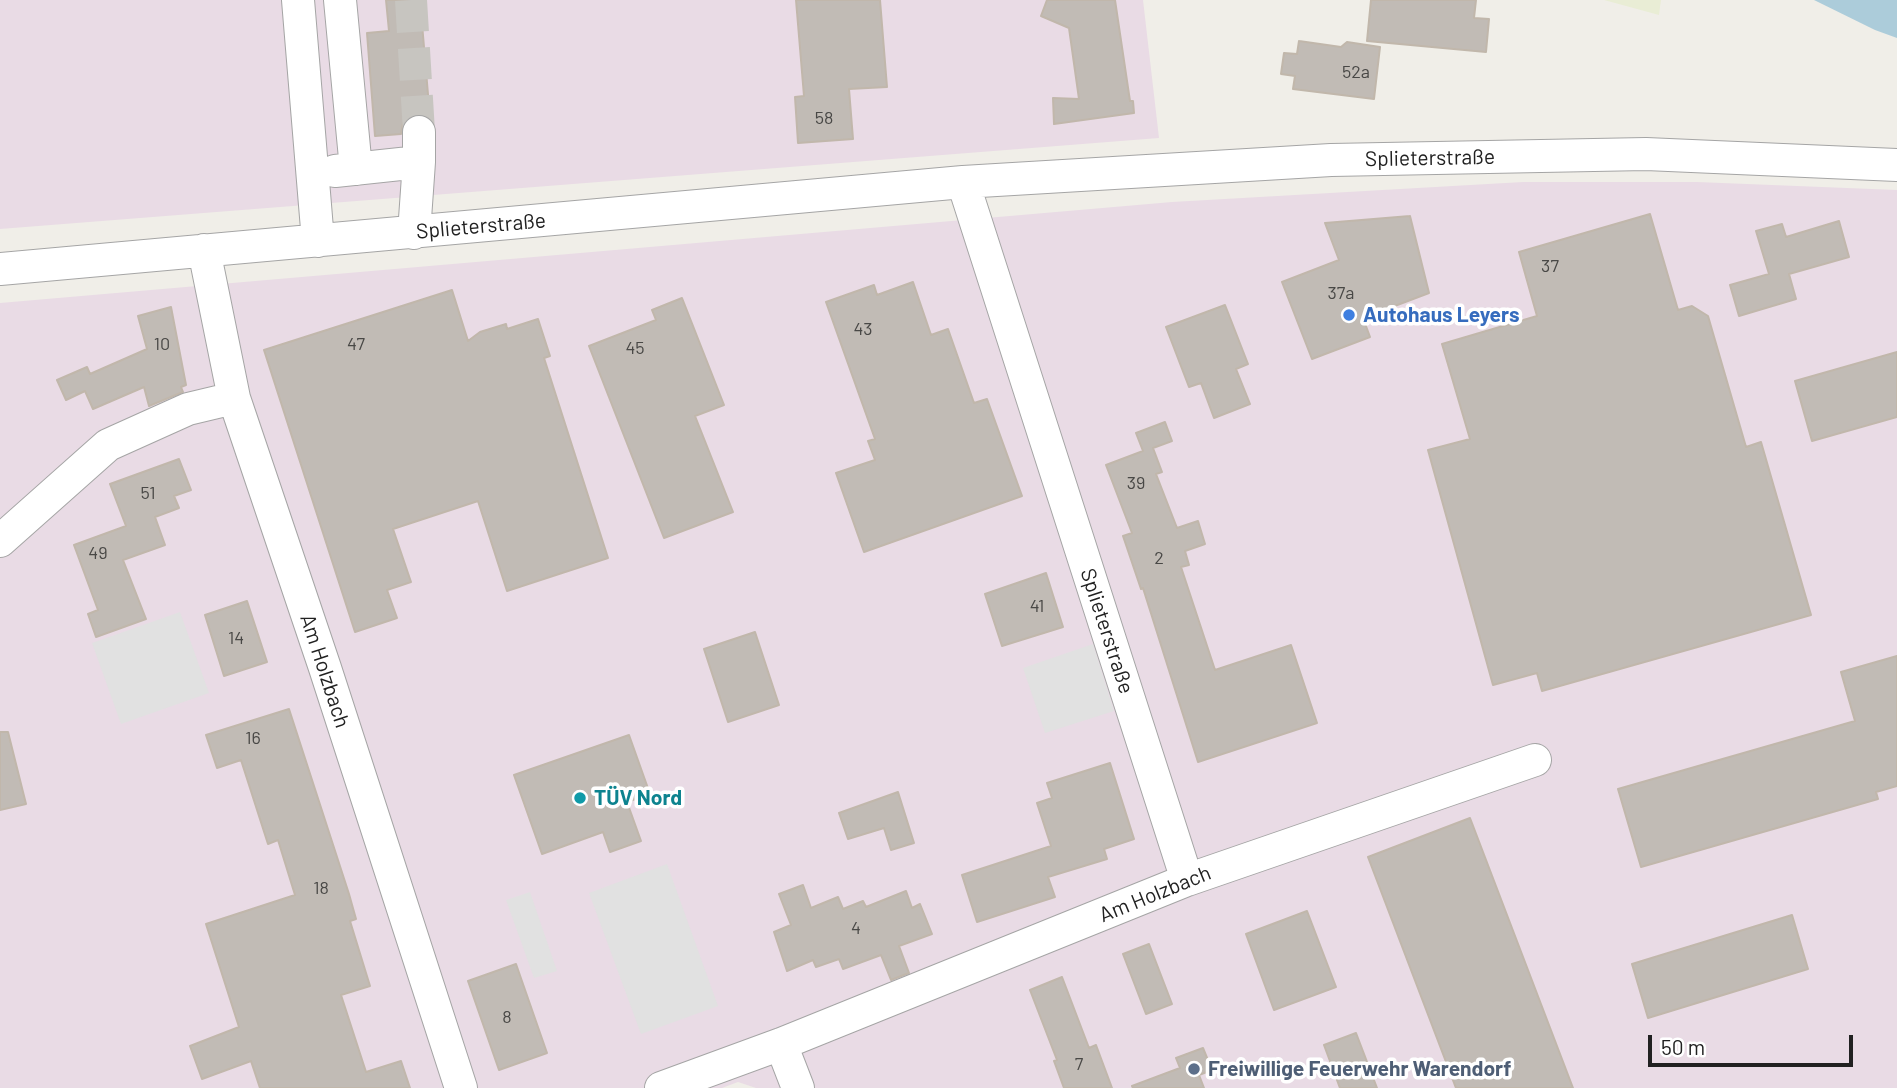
<!DOCTYPE html>
<meta charset="utf-8">
<style>
body{margin:0}
#map{position:relative;width:1897px;height:1088px;overflow:hidden;background:#f0eee8;font-family:Barlow,sans-serif}
canvas{display:block}
.scale{position:absolute;left:1648px;top:1035px;width:205px;height:32px;box-sizing:border-box;border:4px solid #212121;border-top:0;padding-left:9px;font-size:21px;line-height:24px;white-space:nowrap;color:#212121;-webkit-text-stroke:5px #fff;paint-order:stroke}
</style>
<div id="map">
<canvas width="1897" height="1088"></canvas>
<div class="scale">50 m</div>
</div>
<script>
const c = document.querySelector('canvas').getContext('2d');
c.lineJoin = 'round';
function fillPath(path, color) { c.fillStyle = color; c.fill(path, 'evenodd'); }
const toPath = rows => new Path2D(rows.map(r => 'M' + r).join(''));
function stroke(path, color, width, dash) { c.strokeStyle = color; c.lineWidth = width; c.lineCap = dash ? 'butt' : 'round'; c.setLineDash(dash || []); c.stroke(path); }
function drawText(font, color, halo, rows, align = 'center') {
  c.font = font + ' Barlow,sans-serif'; c.lineWidth = 7; c.setLineDash([]); c.textBaseline = 'middle'; c.strokeStyle = halo; c.fillStyle = color; for (const [text, x, y, turn = 0] of rows) {
    c.save(); c.translate(x, y); c.rotate((+turn || 0) * Math.PI / 180); c.textAlign = isNaN(turn) ? turn : align; if (halo) c.strokeText(text, 0, 0); c.fillText(text, 0, 0); c.restore();
  }
}
const industrial = toPath([
 [0,0,1143,0,1159,138,0,229],
 [1523,182,1697,182,1897,190,1897,1088,756,1088,738,1082,722,1088,0,1088,0,303,1172,202]
]);
const farmland = toPath([
 [1604,0,1661,0,1659,15]
]);
const parking = toPath([
 [180,612,209,693,121,724,92,643],
 [1093,644,1114,711,1045,733,1023,668],
 [667,864,718,1006,641,1034,589,893],
 [530,892,557,971,534,978,506,900]
]);
const water = toPath([
 [1814,0,1897,0,1897,38,1875,30]
]);
const building = toPath([
 [386,0,420,0,430,118,420,114,410,116,403,123,401,134,375,136,367,33,389,31,386,0],
 [796,0,880,0,887,87,849,89,853,139,798,143,795,97,804,96,796,0],
 [1047,0,1115,0,1130,101,1133,101,1134,113,1054,124,1053,98,1079,99,1069,28,1041,16,1047,0],
 [1371,0,1476,0,1474,18,1489,19,1486,52,1367,41,1371,0],
 [1299,41,1341,47,1347,42,1380,47,1374,99,1293,89,1295,76,1281,74,1284,53,1297,54,1299,41],
 [1650,214,1678,310,1692,306,1708,316,1746,447,1761,442,1811,615,1542,691,1537,673,1493,685,1428,450,1470,439,1442,344,1537,316,1519,252,1650,214],
 [1410,216,1429,293,1363,318,1370,337,1312,359,1282,282,1339,260,1325,223,1410,216],
 [1839,221,1849,257,1789,274,1796,299,1739,316,1730,285,1769,274,1756,231,1782,224,1786,237,1839,221],
 [913,282,931,335,948,329,974,403,987,399,1022,496,864,552,836,473,875,460,868,441,875,439,826,302,874,285,877,295,913,282],
 [452,290,468,341,480,332,506,324,507,329,538,319,550,356,544,358,608,558,507,591,478,501,393,529,411,582,387,590,397,618,355,632,264,350,452,290],
 [682,298,724,405,695,416,733,512,664,538,589,346,656,320,652,310,682,298],
 [1225,305,1248,364,1236,369,1250,404,1214,418,1201,383,1189,387,1166,327,1225,305],
 [171,307,186,385,181,387,183,392,149,406,144,387,93,409,85,391,66,400,57,380,87,367,90,374,147,349,138,316,171,307],
 [1897,352,1897,417,1812,441,1795,381,1897,352],
 [1165,422,1172,441,1153,448,1162,472,1156,474,1177,528,1198,521,1205,544,1185,551,1189,565,1181,567,1215,670,1291,645,1317,723,1198,762,1143,588,1141,589,1123,536,1132,533,1106,465,1143,451,1136,433,1165,422],
 [179,459,191,490,174,496,179,508,155,517,165,545,123,560,146,619,96,637,88,614,98,610,74,545,126,526,110,484,179,459],
 [1046,573,1063,627,1002,646,985,594,1046,573],
 [247,601,267,662,224,676,205,615,247,601],
 [755,632,779,705,728,722,704,649,755,632],
 [1897,656,1897,786,1876,792,1878,799,1641,867,1618,789,1855,721,1841,672,1897,656],
 [289,709,349,894,356,919,350,921,370,986,341,995,366,1072,401,1061,410,1088,260,1088,251,1061,202,1079,190,1046,239,1027,206,924,295,895,278,840,268,844,241,760,217,768,206,735,289,709],
 [0,732,8,732,26,804,0,810,0,732],
 [629,735,650,794,627,802,641,841,610,852,603,832,542,854,514,775,629,735],
 [1110,763,1134,839,1104,849,1107,859,1048,877,1055,897,977,922,962,875,1051,846,1037,803,1052,798,1047,783,1110,763],
 [898,792,914,843,891,850,884,828,848,839,839,813,898,792],
 [1470,818,1573,1088,1456,1088,1368,857,1470,818],
 [803,885,811,908,838,897,843,909,863,901,866,907,906,891,912,908,920,904,932,934,899,946,909,973,891,980,881,955,843,969,839,959,816,967,813,960,787,971,774,932,791,925,779,894,803,885],
 [1307,911,1336,987,1274,1010,1246,934,1307,911],
 [1792,915,1808,969,1648,1018,1632,964,1792,915],
 [1149,944,1172,1004,1146,1014,1123,954,1149,944],
 [516,964,547,1053,499,1070,468,981,516,964],
 [1062,977,1089,1048,1096,1045,1112,1088,1064,1088,1054,1061,1057,1060,1030,990,1062,977],
 [1356,1033,1377,1088,1340,1088,1324,1045,1356,1033],
 [1203,1048,1212,1070,1199,1075,1204,1088,1133,1088,1132,1086,1180,1068,1176,1058,1203,1048]
]);
const minorTunnel = toPath([
 [411,0,419,132]
]);
const minor = toPath([
 [298,0,318,241],
 [340,0,356,169],
 [335,171,419,162],
 [963,182,1187,880],
 [414,233,419,162,419,132],
 [204,250,234,398,325,668,461,1088],
 [0,269,963,182,1331,160,1646,154,1897,165],
 [0,541,108,445,188,409,234,398],
 [781,1044,798,1088],
 [661,1088,781,1044,1187,880,1535,760]
]);
const markers = [
 [1349,315,7,"#3f7fe0"],
 [580,798,7,"#0f9aa8"],
 [1194,1069,7,"#5c6f8a"]
];
const numberNames = [
 ["52a",1356,72],
 ["58",824,118],
 ["37",1550,266],
 ["37a",1341,293],
 ["43",863,329],
 ["10",162,344],
 ["47",356,344],
 ["45",635,348],
 ["39",1136,483],
 ["51",148,493],
 ["49",98,553],
 ["2",1159,558],
 ["41",1037,606],
 ["14",236,638],
 ["16",253,738],
 ["18",321,888],
 ["4",856,928],
 ["8",507,1017],
 ["7",1079,1064]
];
const streetNames = [
 ["Splieterstraße",1430,158,-1],
 ["Splieterstraße",481,226,-5],
 ["Splieterstraße",1107,631,72],
 ["Am Holzbach",325,671,72],
 ["Am Holzbach",1155,894,-22]
];
const shopNames = [
 ["Autohaus Leyers",1363,315]
];
const cultureNames = [
 ["TÜV Nord",594,798]
];
const serviceNames = [
 ["Freiwillige Feuerwehr Warendorf",1208,1069]
];
fillPath(industrial, '#e9dbe5');
fillPath(farmland, '#e9edd5');
fillPath(parking, '#e1e1e1');
fillPath(water, '#acccda');
fillPath(building, '#c1bbb5');
stroke(building, '#c1b7ab', 2);
stroke(minorTunnel, '#c7c5c0', 32, [32, 16]);
stroke(minor, '#a5a5a5', 34);
stroke(minor, '#fff', 32);
for (const [x, y, r, color] of markers) { const dot = new Path2D(); dot.arc(x, y, r, 0, 2 * Math.PI); c.fillStyle = color; c.fill(dot); stroke(dot, '#fff', 2.5); }
drawText('18px', '#494846', null, numberNames);
drawText('21px', '#212121', '#fff', streetNames);
drawText('bold 21px', '#366cbe', '#fff', shopNames, 'left');
drawText('bold 21px', '#0d838f', '#fff', cultureNames, 'left');
drawText('bold 21px', '#4e5e75', '#fff', serviceNames, 'left');
</script>
